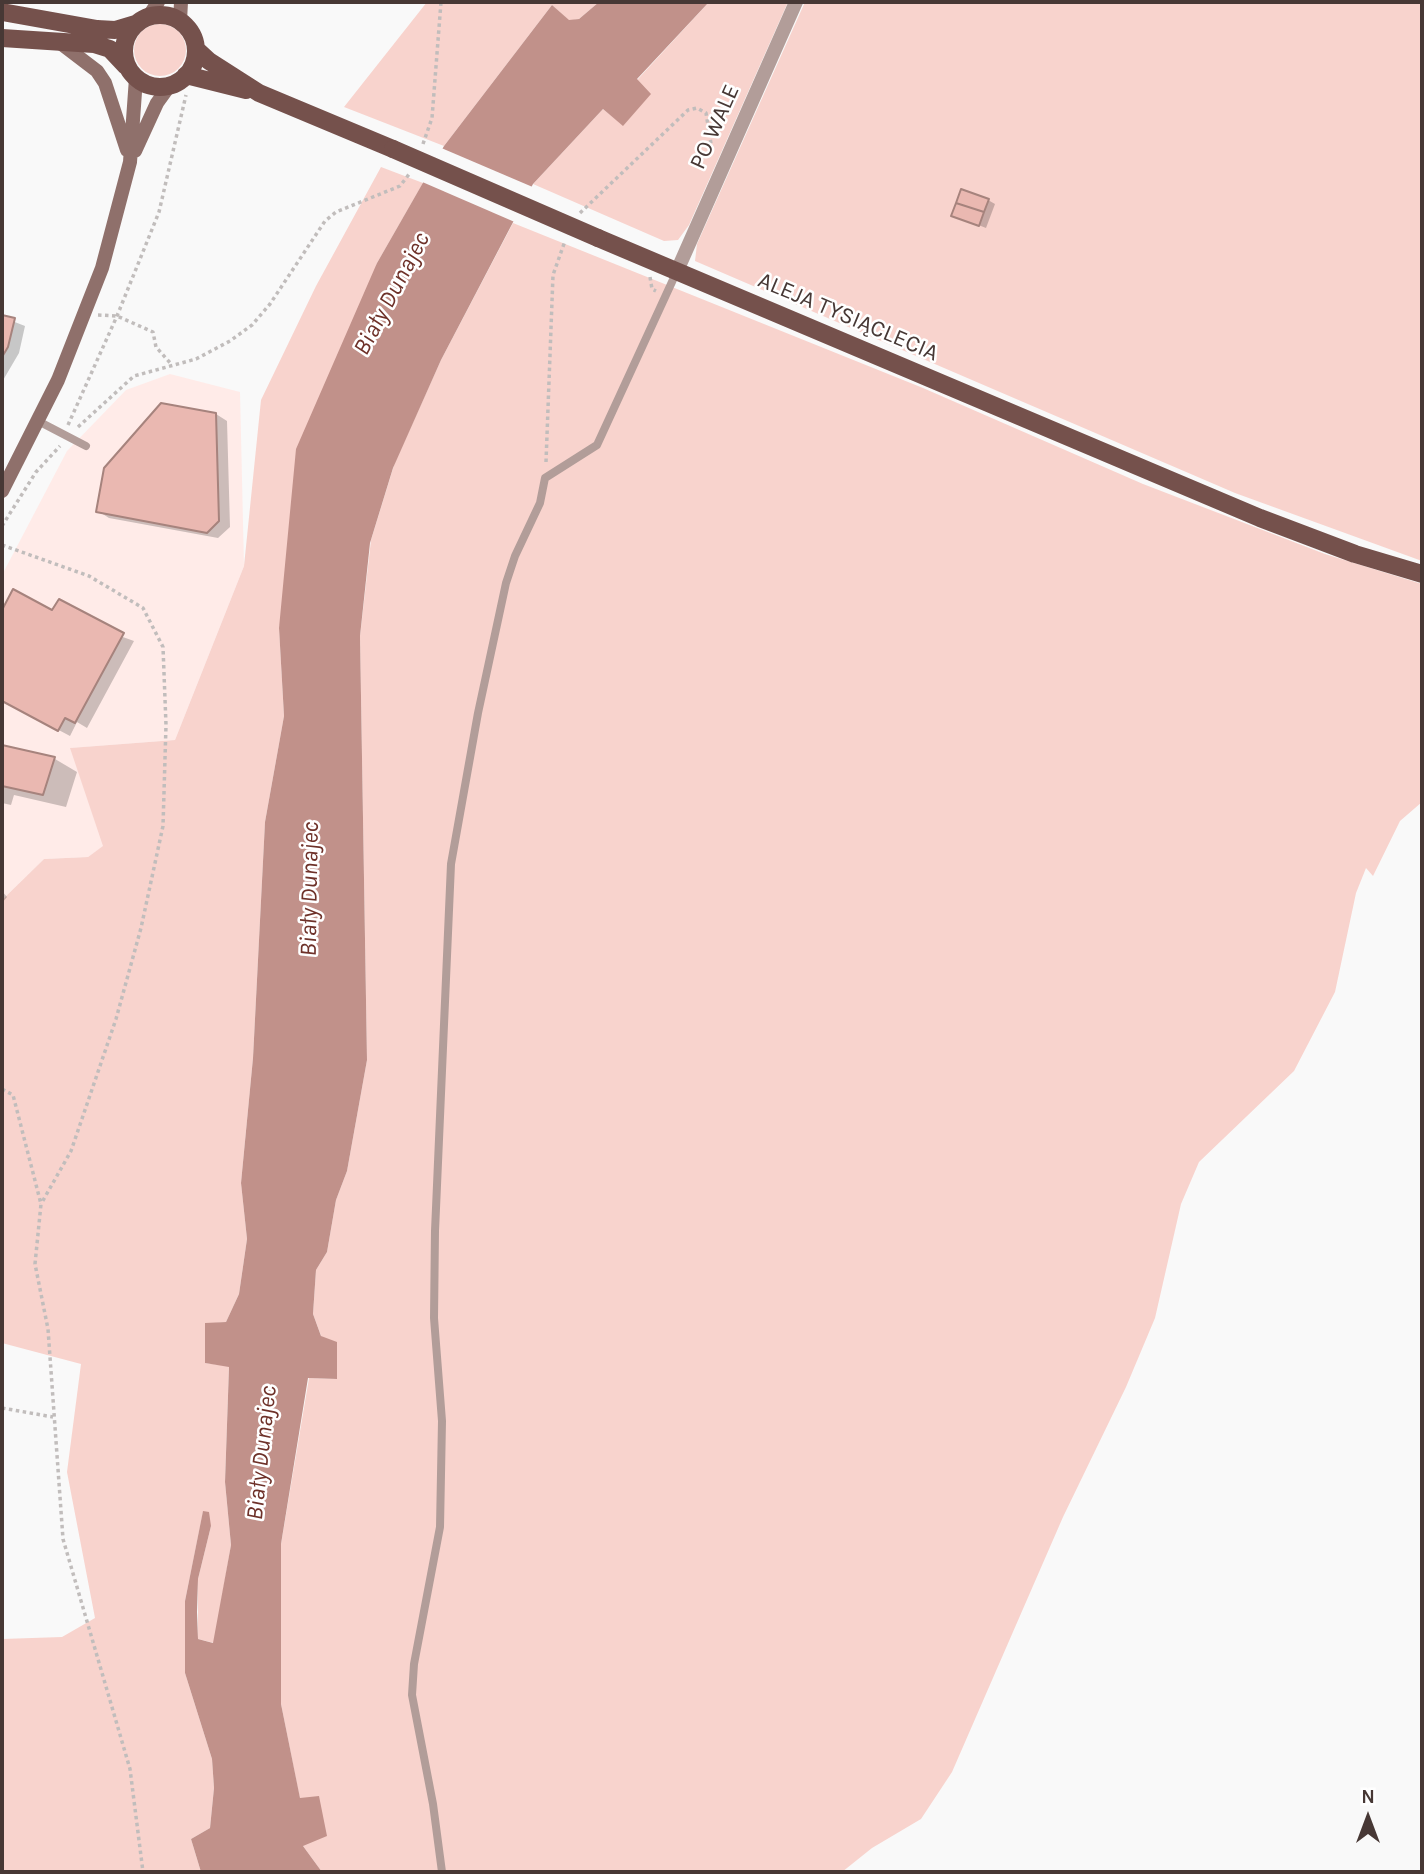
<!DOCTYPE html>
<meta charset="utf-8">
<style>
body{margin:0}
#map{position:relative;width:1424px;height:1874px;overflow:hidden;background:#f9f9f9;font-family:Karla,sans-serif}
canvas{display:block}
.frame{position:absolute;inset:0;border:4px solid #473835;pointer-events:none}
.north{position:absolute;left:1333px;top:1783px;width:70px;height:70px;-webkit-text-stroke:5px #fff;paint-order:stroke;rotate:0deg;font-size:19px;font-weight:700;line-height:28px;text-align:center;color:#473835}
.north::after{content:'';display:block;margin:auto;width:24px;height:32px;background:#473835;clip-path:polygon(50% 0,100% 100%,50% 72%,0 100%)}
</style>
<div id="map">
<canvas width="1424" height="1874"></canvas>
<div class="frame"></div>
<div class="north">N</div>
</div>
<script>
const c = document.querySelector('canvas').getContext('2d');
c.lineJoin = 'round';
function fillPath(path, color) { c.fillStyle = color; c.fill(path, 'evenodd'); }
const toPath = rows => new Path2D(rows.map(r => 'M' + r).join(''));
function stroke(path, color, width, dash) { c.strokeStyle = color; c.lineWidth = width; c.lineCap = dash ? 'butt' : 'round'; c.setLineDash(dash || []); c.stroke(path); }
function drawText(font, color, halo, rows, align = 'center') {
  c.font = font + ' Karla,sans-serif'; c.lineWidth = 5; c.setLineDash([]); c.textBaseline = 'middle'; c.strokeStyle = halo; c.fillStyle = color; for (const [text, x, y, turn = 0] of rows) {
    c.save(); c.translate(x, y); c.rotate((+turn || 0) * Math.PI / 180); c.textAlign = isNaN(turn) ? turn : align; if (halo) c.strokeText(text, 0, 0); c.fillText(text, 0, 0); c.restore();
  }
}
const built = toPath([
 [170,374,240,392,244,566,175,740,71,748,104,846,88,857,44,859,2,900,2,575,67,451,126,390]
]);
const green = toPath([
 [427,2,599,2,579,19,569,21,552,5,444,146,344,107],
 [709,2,788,2,689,225,678,240,664,241,533,184,603,109,623,125,637,80],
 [805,2,1422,2,1422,561,1235,493,695,261,697,244],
 '134 50a26 26 0 1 1 52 0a26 26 0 1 1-52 0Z',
 [381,167,423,183,377,263,279,628,284,716,265,822,253,1058,241,1183,247,1239,239,1294,226,1322,205,1324,205,1363,229,1366,225,1482,231,1545,214,1643,198,1639,198,1579,211,1526,203,1512,185,1601,185,1673,212,1759,214,1788,210,1828,191,1839,201,1872,2,1872,2,1639,62,1637,95,1618,67,1472,81,1364,2,1343,2,900,44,859,88,857,103,846,70,748,175,740,244,566,261,400,316,286],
 [513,223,923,388,1143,484,1325,554,1422,584,1422,802,1400,821,1373,876,1366,868,1356,893,1335,992,1294,1071,1199,1162,1181,1204,1155,1318,1126,1387,1063,1517,952,1772,921,1819,872,1848,842,1872,322,1872,303,1846,319,1797,300,1799,281,1704,281,1544,309,1378,337,1379,313,1314,316,1270,327,1252,336,1200,347,1171,367,1060,360,636,371,540,395,462,441,360]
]);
const water = toPath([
 [599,2,709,2,637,79,651,94,623,126,603,109,533,184,441,360,393,468,370,543,360,636,367,1060,347,1171,336,1200,327,1252,316,1270,313,1314,321,1336,337,1342,337,1379,308,1378,281,1544,281,1704,300,1798,319,1796,327,1836,303,1846,322,1872,201,1872,191,1839,210,1828,214,1788,212,1759,185,1673,185,1601,203,1511,209,1512,211,1526,198,1579,197,1612,198,1639,213,1643,231,1545,225,1482,229,1367,205,1363,205,1323,226,1322,239,1294,247,1239,241,1183,253,1058,265,822,284,716,279,628,296,449,377,263,444,146,552,5,569,20,579,19]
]);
const pier = toPath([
 [439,147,535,188,517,223,420,181]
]);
const shadow = toPath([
 [988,200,995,204,986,228,953,215],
 [2,317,25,326,19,353,2,382],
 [216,414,227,421,230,527,218,538,109,518,98,511],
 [14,591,53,612,134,641,87,728,77,722,70,736,2,700,2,613],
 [2,746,55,759,77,772,66,807,14,795,11,805,2,803],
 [2,891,7,897,2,903]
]);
const building = toPath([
 [961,189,989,199,984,212,956,203,961,189],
 [956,203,984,212,979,226,951,216,956,203],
 [2,315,15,318,8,347,2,357,2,315],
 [161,403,216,413,219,521,207,533,96,512,104,468,161,403],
 [13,589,52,610,59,599,124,633,75,723,65,718,58,731,2,701,2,610,13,589],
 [2,745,55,757,43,795,2,786,2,745]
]);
const path = toPath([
 [423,144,432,118,441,2],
 [580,213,688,110,697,108,706,113,712,150],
 [650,277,652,289,656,291],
 [98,315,117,316,153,332,156,347,172,365],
 [68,425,117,316,159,212,186,95],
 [78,427,134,376,196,359,230,341,252,325,270,304,325,221,336,212,400,186,410,173],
 [546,462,553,275,565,241],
 [2,526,36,472,60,446],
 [2,545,89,576,143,608,163,647,166,725,163,826,141,928,116,1019,71,1151,41,1204],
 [2,1089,13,1095,41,1204,35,1264,48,1329,63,1539,130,1769,143,1872],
 [2,1408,53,1417]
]);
const lane = toPath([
 [38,421,86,446],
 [442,1872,433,1804,412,1695,414,1664,440,1527,442,1421,434,1318,435,1231,451,864,478,713,506,583,515,556,540,503,545,478,597,445,677,271]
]);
const street = toPath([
 [677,271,796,2]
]);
const secondary = toPath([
 [149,16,158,2],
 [180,21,181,2],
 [59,42,97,71,105,83,127,150],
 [135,151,157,103,170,85],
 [2,491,58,380,102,268,130,162,136,78]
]);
const primary = toPath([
 [2,12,97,29,115,30,135,24],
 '124 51a36 36 0 1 1 72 0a36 36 0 1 1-72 0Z',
 [2,38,94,44,110,49,126,66],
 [196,49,209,61,259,93,393,149],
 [186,75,246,90],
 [598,238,1260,518,1355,554,1422,574]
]);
const primaryBridge = toPath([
 [393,149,598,238]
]);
const streetNames = [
 ["PO WALE",715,127,-66],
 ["ALEJA TYSIĄCLECIA",848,317,23]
];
const waterNames = [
 ["Biały Dunajec",392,294,-62],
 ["Biały Dunajec",310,889,-89],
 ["Biały Dunajec",262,1453,-84]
];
fillPath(built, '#ffebe8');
fillPath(green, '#f8d3cd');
fillPath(water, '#c1918a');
fillPath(pier, '#f9f9f9');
fillPath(shadow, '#0003');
fillPath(building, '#eab8b1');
stroke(building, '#a6837d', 2);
stroke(path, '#c1bdbc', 3.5, [3.5, 3.5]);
stroke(lane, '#b29d99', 8);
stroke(street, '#b29d99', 14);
stroke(secondary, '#8f706b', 14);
stroke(primary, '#75514c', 18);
stroke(primaryBridge, '#75514c', 18);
drawText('23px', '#473835', '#fff', streetNames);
drawText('italic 24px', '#6e3129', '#fff', waterNames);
</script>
